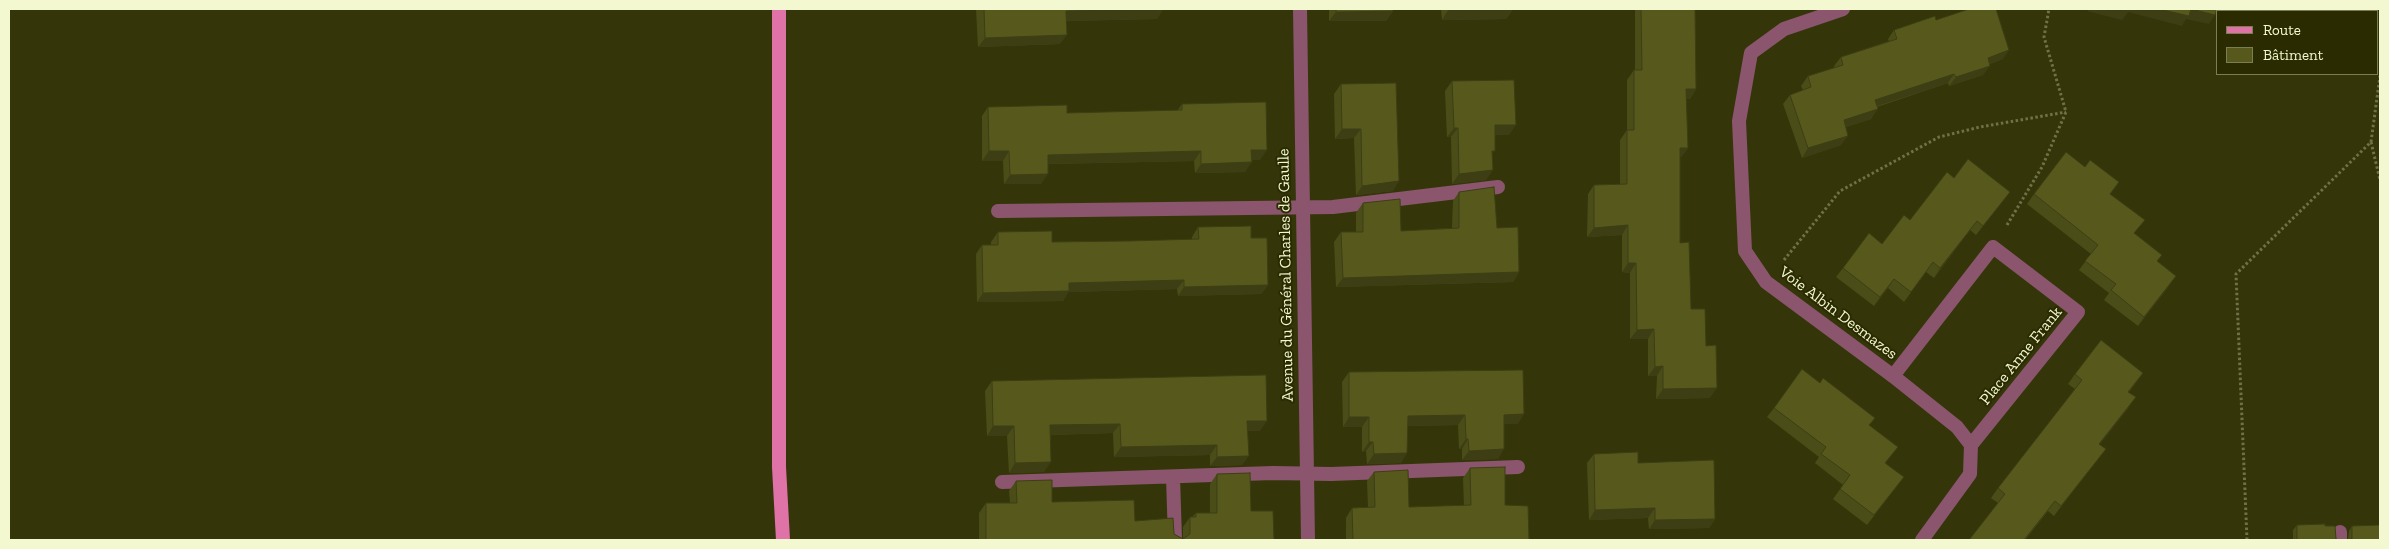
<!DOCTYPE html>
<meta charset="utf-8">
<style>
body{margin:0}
#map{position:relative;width:2389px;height:549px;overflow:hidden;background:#34360a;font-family:"Zilla Slab",serif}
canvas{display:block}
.frame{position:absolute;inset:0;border:10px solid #f4f8d0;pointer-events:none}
.legend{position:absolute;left:2216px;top:10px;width:162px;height:65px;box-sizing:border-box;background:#2a2b00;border:1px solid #7b7d53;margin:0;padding:6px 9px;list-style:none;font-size:15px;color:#f4f8d0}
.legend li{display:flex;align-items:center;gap:10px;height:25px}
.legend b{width:25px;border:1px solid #7b7d53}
</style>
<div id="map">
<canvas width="2389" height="549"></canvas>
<div class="frame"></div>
<ul class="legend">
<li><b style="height:6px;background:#df72a6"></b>Route</li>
<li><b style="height:14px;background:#57591c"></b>Bâtiment</li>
</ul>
</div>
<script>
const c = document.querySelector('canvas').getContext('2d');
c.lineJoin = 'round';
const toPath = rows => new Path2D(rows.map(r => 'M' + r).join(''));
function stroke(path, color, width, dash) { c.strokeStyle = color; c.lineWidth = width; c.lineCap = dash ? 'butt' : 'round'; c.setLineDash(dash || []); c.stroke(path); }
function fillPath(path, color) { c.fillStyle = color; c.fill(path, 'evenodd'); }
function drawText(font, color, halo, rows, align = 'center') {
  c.font = font + ' "Zilla Slab",serif'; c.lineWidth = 4; c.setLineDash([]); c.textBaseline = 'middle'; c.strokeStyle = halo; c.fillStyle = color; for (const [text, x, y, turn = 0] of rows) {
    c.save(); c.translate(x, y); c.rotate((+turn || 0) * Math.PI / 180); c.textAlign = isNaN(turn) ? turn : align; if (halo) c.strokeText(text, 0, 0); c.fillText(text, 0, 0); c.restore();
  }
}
const path = toPath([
 [2371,142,2380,180],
 [2007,225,2042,167,2066,112,2044,37,2049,9],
 [1784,260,1840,191,1939,137,1980,127,2066,112],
 [2247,540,2236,274,2371,142,2380,76]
]);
const service = toPath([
 [998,211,1333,207,1498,187],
 [1893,376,1993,247,2078,312,1971,445],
 [1173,477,1175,540],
 [1002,482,1273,473,1331,474,1518,467],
 [2340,532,2340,540]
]);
const minor = toPath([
 [1300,9,1308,540],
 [1843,9,1784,29,1751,53,1739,121,1745,251,1766,282,1893,376,1957,427,1971,445,1970,474,1922,540]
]);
const primary = toPath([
 [779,9,779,467,783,540]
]);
const wall = toPath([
 [976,9,1163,9,1157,19,1066,21,1060,44,978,47],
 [1329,9,1405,9,1393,9,1393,11,1386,21,1329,21],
 [1441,9,1513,9,1506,19,1442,20],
 [1633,9,1695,9,1696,89,1690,99,1686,99,1688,148,1681,157,1680,157,1680,243,1691,309,1706,346,1710,398,1656,399,1657,376,1648,376,1648,339,1630,339,1630,273,1622,272,1622,235,1587,237,1588,194,1594,185,1620,184,1620,140,1627,130,1627,80,1634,70,1635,70,1635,9],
 [1936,20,2003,59,1990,64,1983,75,1949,86,1948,83,1877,107,1871,119,1846,127,1841,145,1802,158,1783,104,1790,95,1803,90,1801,86,1808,76,1835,68,1834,66,1841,57,1889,41,1888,39,1894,30],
 [1452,81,1509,135,1495,135,1492,154,1486,180,1452,184,1451,137,1447,137,1445,91],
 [1341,84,1393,191,1356,195,1354,138,1335,139,1334,94],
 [1182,104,1260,160,1252,160,1245,172,1195,173,1194,161,1048,164,1041,184,1004,184,1003,161,982,161,982,116,988,107,1067,113,1177,111],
 [2085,167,2110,194,2135,234,2157,262,2169,286,2138,326,2104,300,2109,293,2079,270,2091,254,2027,204,2034,194],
 [1954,178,2003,201,1976,235,1970,230,1934,278,1926,272,1904,302,1888,288,1874,306,1836,277,1843,268,1882,244,1910,220],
 [1459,192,1497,228,1519,272,1513,282,1336,287,1334,242,1341,232,1356,232,1356,213,1363,203,1401,231,1452,228,1453,201],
 [1198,227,1251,238,1268,285,1261,294,1178,296,1177,289,1068,292,1063,301,977,302,976,254,982,245,991,245,991,242,998,232,1052,242,1129,241,1192,240,1192,237],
 [1349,372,1518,424,1504,424,1498,459,1462,460,1462,449,1459,449,1458,425,1408,426,1401,463,1367,464,1366,451,1362,452,1362,427,1343,427,1342,382],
 [2143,373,2129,392,2129,407,2100,444,2099,458,2054,516,2048,511,2025,540,1969,540,1998,503,1991,498,1998,488,2075,389,2068,384,2075,374],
 [992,381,1260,431,1247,431,1242,465,1210,466,1210,455,1114,457,1113,433,1051,435,1044,472,1009,473,1007,436,987,436,985,391],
 [1820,383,1875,418,1869,426,1897,486,1867,525,1833,499,1843,485,1815,463,1819,457,1767,417,1774,408],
 [1594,454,1638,463,1715,519,1709,528,1649,529,1648,518,1589,520,1587,463],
 [1470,468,1505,505,1529,540,1346,540,1346,518,1352,508,1368,507,1367,481,1374,472,1409,507,1464,506,1463,478],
 [1217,474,1251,511,1274,540,979,540,979,513,986,503,1010,503,1009,491,1016,481,1052,502,1135,521,1174,534,1183,539,1183,527,1190,517,1192,517,1196,513,1210,513,1210,484],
 [2297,525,2336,539,2339,540,2293,540,2293,530],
 [2380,525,2348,540,2349,531,2352,526]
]);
const shadedWall = toPath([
 [1163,9,1157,19,1059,21,1066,11],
 [1513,9,1506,19,1442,20,1448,10],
 [1729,9,1743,9,1742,10],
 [2089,9,2191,9,2215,15,2209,24,2186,19,2182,26,2128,12,2122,20,2087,11],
 [2242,9,2288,9,2299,11,2252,11],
 [1393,11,1386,21,1329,21,1336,12],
 [1067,35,1060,44,978,47,985,38],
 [2009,50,2003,59,1981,67,1988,58],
 [1990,66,1983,75,1949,86,1956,77],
 [1954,74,1948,83,1868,109,1875,100],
 [1686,89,1696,89,1690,99,1679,99],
 [1878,109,1871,119,1837,130,1844,120],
 [1495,125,1516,125,1509,135,1488,135],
 [1454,128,1458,128,1451,137,1447,137],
 [1342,129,1361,129,1354,138,1335,139],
 [1848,136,1841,145,1802,158,1808,148],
 [1680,148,1688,148,1681,157,1673,158],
 [1251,150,1267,150,1260,160,1244,160],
 [989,151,1009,151,1003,161,982,161],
 [1201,151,1194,161,1041,164,1048,155],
 [1252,162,1245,172,1195,173,1201,164],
 [1493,170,1486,180,1452,184,1459,174],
 [1048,174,1041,184,1004,184,1010,175],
 [1399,181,1393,191,1356,195,1362,186],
 [1977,221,1970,230,1934,278,1940,268],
 [1628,225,1622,235,1587,237,1594,228],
 [1628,263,1636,263,1630,273,1622,272],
 [1519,272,1513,282,1336,287,1343,278],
 [2176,276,2169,286,2138,326,2144,317],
 [1894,279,1888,288,1874,306,1880,297],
 [1184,280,1177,289,1068,292,1063,301,977,302,983,293,1069,283],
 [1268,285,1261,294,1178,296,1184,287],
 [1654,329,1648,339,1630,339,1637,330],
 [1663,366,1657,376,1648,376,1655,367],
 [1717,388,1710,398,1656,399,1663,389],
 [2136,397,2129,407,2093,453,2099,444],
 [1524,414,1518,424,1497,424,1504,415],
 [1465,415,1458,425,1401,426,1408,416],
 [1349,417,1369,417,1362,427,1343,427],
 [1247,421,1267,421,1260,431,1240,431],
 [1120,424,1113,433,1044,435,1050,425],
 [993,426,1014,426,1007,436,987,436],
 [1466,439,1468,439,1462,449,1459,449],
 [1369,442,1373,442,1366,451,1362,452],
 [1217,445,1210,455,1114,457,1121,447],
 [1504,449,1498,459,1462,460,1469,451],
 [2106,449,2099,458,2054,516,2061,506],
 [1407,453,1401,463,1367,464,1374,454],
 [1249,456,1242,465,1210,466,1217,457],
 [1051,462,1044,472,1009,473,1015,463],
 [1655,508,1648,518,1589,520,1595,510],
 [1715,519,1709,528,1649,529,1655,520]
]);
const building = toPath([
 [984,9,1163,9,1066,11,1067,35,985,38,984,9],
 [1336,9,1393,9,1393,11,1336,12,1336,9],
 [1448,9,1513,9,1448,10,1448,9],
 [1641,9,1695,9,1696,89,1686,89,1688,148,1680,148,1680,243,1689,242,1691,309,1705,309,1706,346,1716,345,1717,388,1663,389,1663,366,1655,367,1654,329,1637,330,1636,263,1628,263,1628,225,1594,228,1594,185,1627,184,1627,130,1634,130,1634,70,1642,70,1641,9],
 [1969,9,1996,9,2009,50,1988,58,1990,66,1956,77,1954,74,1875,100,1878,109,1844,120,1848,136,1808,148,1790,95,1811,87,1808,76,1843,65,1841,57,1897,39,1894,30,1935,16,1936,20,1969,9],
 [2159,9,2217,9,2215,15,2191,9,2189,16,2159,9],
 [2288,9,2312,9,2312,11,2299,11,2288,9],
 [1514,80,1516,125,1495,125,1495,151,1492,151,1493,170,1459,174,1458,128,1454,128,1452,81,1514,80],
 [1396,83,1399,181,1362,186,1361,129,1342,129,1341,84,1396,83],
 [1266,102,1267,150,1251,150,1252,162,1201,164,1201,151,1048,155,1048,174,1010,175,1009,151,989,151,988,107,1067,105,1067,113,1182,110,1182,104,1266,102],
 [2066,152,2085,167,2090,160,2119,182,2110,194,2145,220,2134,233,2162,255,2157,261,2176,276,2144,317,2111,290,2116,284,2085,261,2098,245,2034,194,2066,152],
 [1968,159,2010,192,1983,226,1977,221,1940,268,1933,262,1911,292,1894,279,1880,297,1843,268,1869,233,1882,244,1904,215,1910,220,1947,172,1954,178,1968,159],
 [1494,187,1497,228,1518,227,1519,272,1343,278,1341,232,1363,232,1363,203,1400,199,1401,231,1459,228,1459,192,1494,187],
 [1251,226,1251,238,1267,238,1268,285,1184,287,1184,280,1069,283,1069,291,983,293,982,245,998,245,998,232,1052,231,1052,242,1129,241,1199,239,1198,227,1251,226],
 [2101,340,2143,373,2128,392,2136,397,2099,444,2106,449,2061,506,2055,501,2024,540,1969,540,2005,494,1998,488,2082,380,2075,374,2101,340],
 [1802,369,1820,383,1823,378,1875,418,1869,425,1898,447,1885,463,1904,477,1874,515,1840,489,1850,475,1821,454,1826,447,1774,408,1802,369],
 [1523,370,1524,414,1504,415,1504,449,1469,451,1468,439,1466,439,1465,415,1408,416,1407,453,1374,454,1373,442,1369,442,1369,417,1349,417,1349,372,1523,370],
 [1266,375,1267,421,1247,421,1249,456,1217,457,1217,445,1121,447,1120,424,1050,425,1051,462,1015,463,1014,426,993,426,992,381,1266,375],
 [1638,452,1638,463,1714,460,1715,519,1655,520,1655,508,1595,510,1594,454,1638,452],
 [1505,467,1505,505,1528,506,1529,540,1353,540,1352,508,1375,507,1374,472,1408,470,1409,507,1471,505,1470,468,1505,467],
 [1250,473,1251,511,1273,511,1274,540,986,540,986,503,1017,503,1016,481,1052,480,1052,502,1134,500,1135,521,1173,518,1174,534,1183,539,1190,534,1190,517,1196,517,1196,513,1217,513,1217,474,1250,473],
 [2325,524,2325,526,2335,526,2336,539,2339,540,2297,540,2297,525,2325,524],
 [2380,525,2380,540,2349,540,2352,539,2352,526,2380,525]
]);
const streetNames = [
 ["Avenue du Général Charles de Gaulle",1286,275,-91],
 ["Voie Albin Desmazes",1838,313,37],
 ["Place Anne Frank",2021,356,-51]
];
stroke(path, '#6f7247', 3, [2.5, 2.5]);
stroke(service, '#8a556d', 14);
stroke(minor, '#8a556d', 14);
stroke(primary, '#df72a6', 14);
fillPath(wall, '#4b4d18');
fillPath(shadedWall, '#3d3e14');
fillPath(building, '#57591c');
stroke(building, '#3d3e14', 1);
drawText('16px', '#f4f8d0', '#2a2b00', streetNames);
</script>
